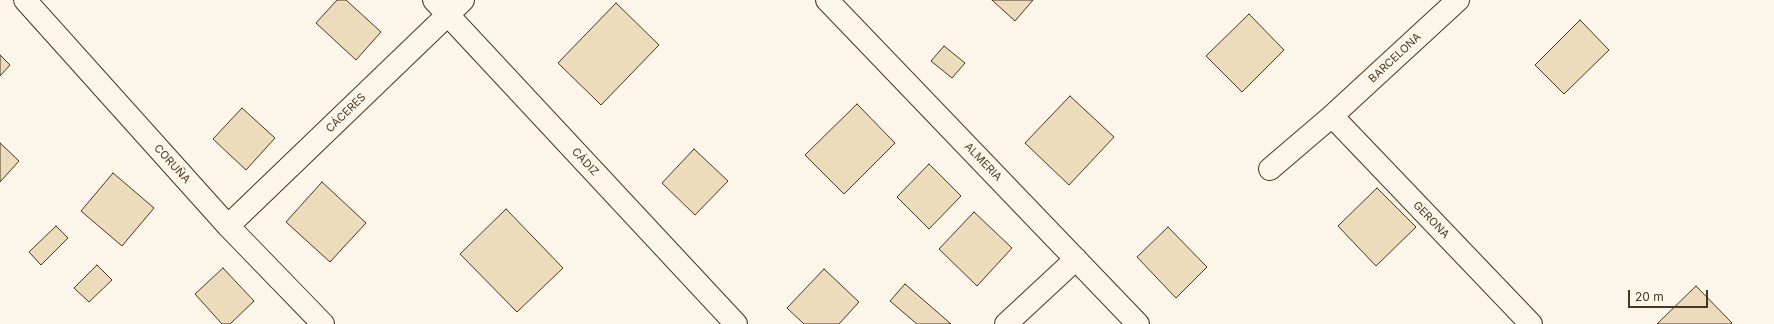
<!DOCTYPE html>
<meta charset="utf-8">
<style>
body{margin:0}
#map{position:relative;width:1774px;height:324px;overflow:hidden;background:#fbf6e9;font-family:Inter,sans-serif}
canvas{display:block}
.scale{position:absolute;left:1628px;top:290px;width:80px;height:18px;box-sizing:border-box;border:2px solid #4a3520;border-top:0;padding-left:5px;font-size:12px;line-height:14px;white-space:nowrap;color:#4a3520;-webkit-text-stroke:3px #fbf6e9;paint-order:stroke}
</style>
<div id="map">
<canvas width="1774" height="324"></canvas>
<div class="scale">20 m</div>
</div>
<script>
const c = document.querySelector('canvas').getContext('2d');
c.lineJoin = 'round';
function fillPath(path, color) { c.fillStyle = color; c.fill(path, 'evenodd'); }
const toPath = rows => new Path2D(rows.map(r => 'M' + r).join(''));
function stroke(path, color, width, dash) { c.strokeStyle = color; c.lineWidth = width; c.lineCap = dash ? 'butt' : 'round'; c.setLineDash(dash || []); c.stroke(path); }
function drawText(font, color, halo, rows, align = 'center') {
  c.font = font + ' Inter,sans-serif'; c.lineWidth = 3; c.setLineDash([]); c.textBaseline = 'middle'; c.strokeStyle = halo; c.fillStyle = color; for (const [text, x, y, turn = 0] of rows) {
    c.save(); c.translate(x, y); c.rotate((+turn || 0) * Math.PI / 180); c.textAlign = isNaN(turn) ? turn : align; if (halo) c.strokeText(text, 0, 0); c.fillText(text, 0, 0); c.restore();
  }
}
const building = toPath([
 [337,0,346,0,381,32,356,60,316,23,337,0],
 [992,0,1033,0,1015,21,992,0],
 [616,3,659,45,601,105,558,63,616,3],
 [1249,14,1284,50,1242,92,1206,56,1249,14],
 [1580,20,1609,50,1564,94,1535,65,1580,20],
 [944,46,965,63,952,78,931,61,944,46],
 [0,55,10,65,0,76,0,55],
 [1070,96,1114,137,1069,185,1025,143,1070,96],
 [857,104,895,143,844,194,805,155,857,104],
 [242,108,275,138,246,170,213,139,242,108],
 [0,143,19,161,0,182,0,143],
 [694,149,728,181,695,215,662,183,694,149],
 [929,164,961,196,929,229,897,197,929,164],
 [113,173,154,208,122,246,81,211,113,173],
 [322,182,366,223,330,262,286,222,322,182],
 [1377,188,1416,227,1376,266,1338,226,1377,188],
 [506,209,563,268,517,312,460,254,506,209],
 [974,212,1012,248,977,286,939,249,974,212],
 [56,226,68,238,41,265,29,252,56,226],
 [1168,227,1207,267,1176,298,1137,257,1168,227],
 [97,265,112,280,89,302,74,288,97,265],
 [223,268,254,301,230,324,222,324,195,294,223,268],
 [824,269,859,302,839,324,804,324,787,308,824,269],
 [905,284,951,324,917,324,890,301,905,284],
 [1696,286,1732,323,1730,324,1657,324,1696,286]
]);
const minor = toPath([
 [25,0,228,226,323,324],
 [434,0,736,324],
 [827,0,1138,324],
 [1332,116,1531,324],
 [1270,169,1332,116,1458,0],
 [228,226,463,0],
 [1006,324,1076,259]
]);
const streetNames = [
 ["BARCELONA",1395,58,-43],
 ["CÁCERES",346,113,-44],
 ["CÁDIZ",585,162,47],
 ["ALMERIA",983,162,46],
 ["CORUÑA",172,164,48],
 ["GERONA",1431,220,46]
];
fillPath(building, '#ecdcbc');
stroke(building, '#4a3520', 1);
stroke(minor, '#4a3520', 24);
stroke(minor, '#fbf6e9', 22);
drawText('11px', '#4a3520', '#fbf6e9', streetNames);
</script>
